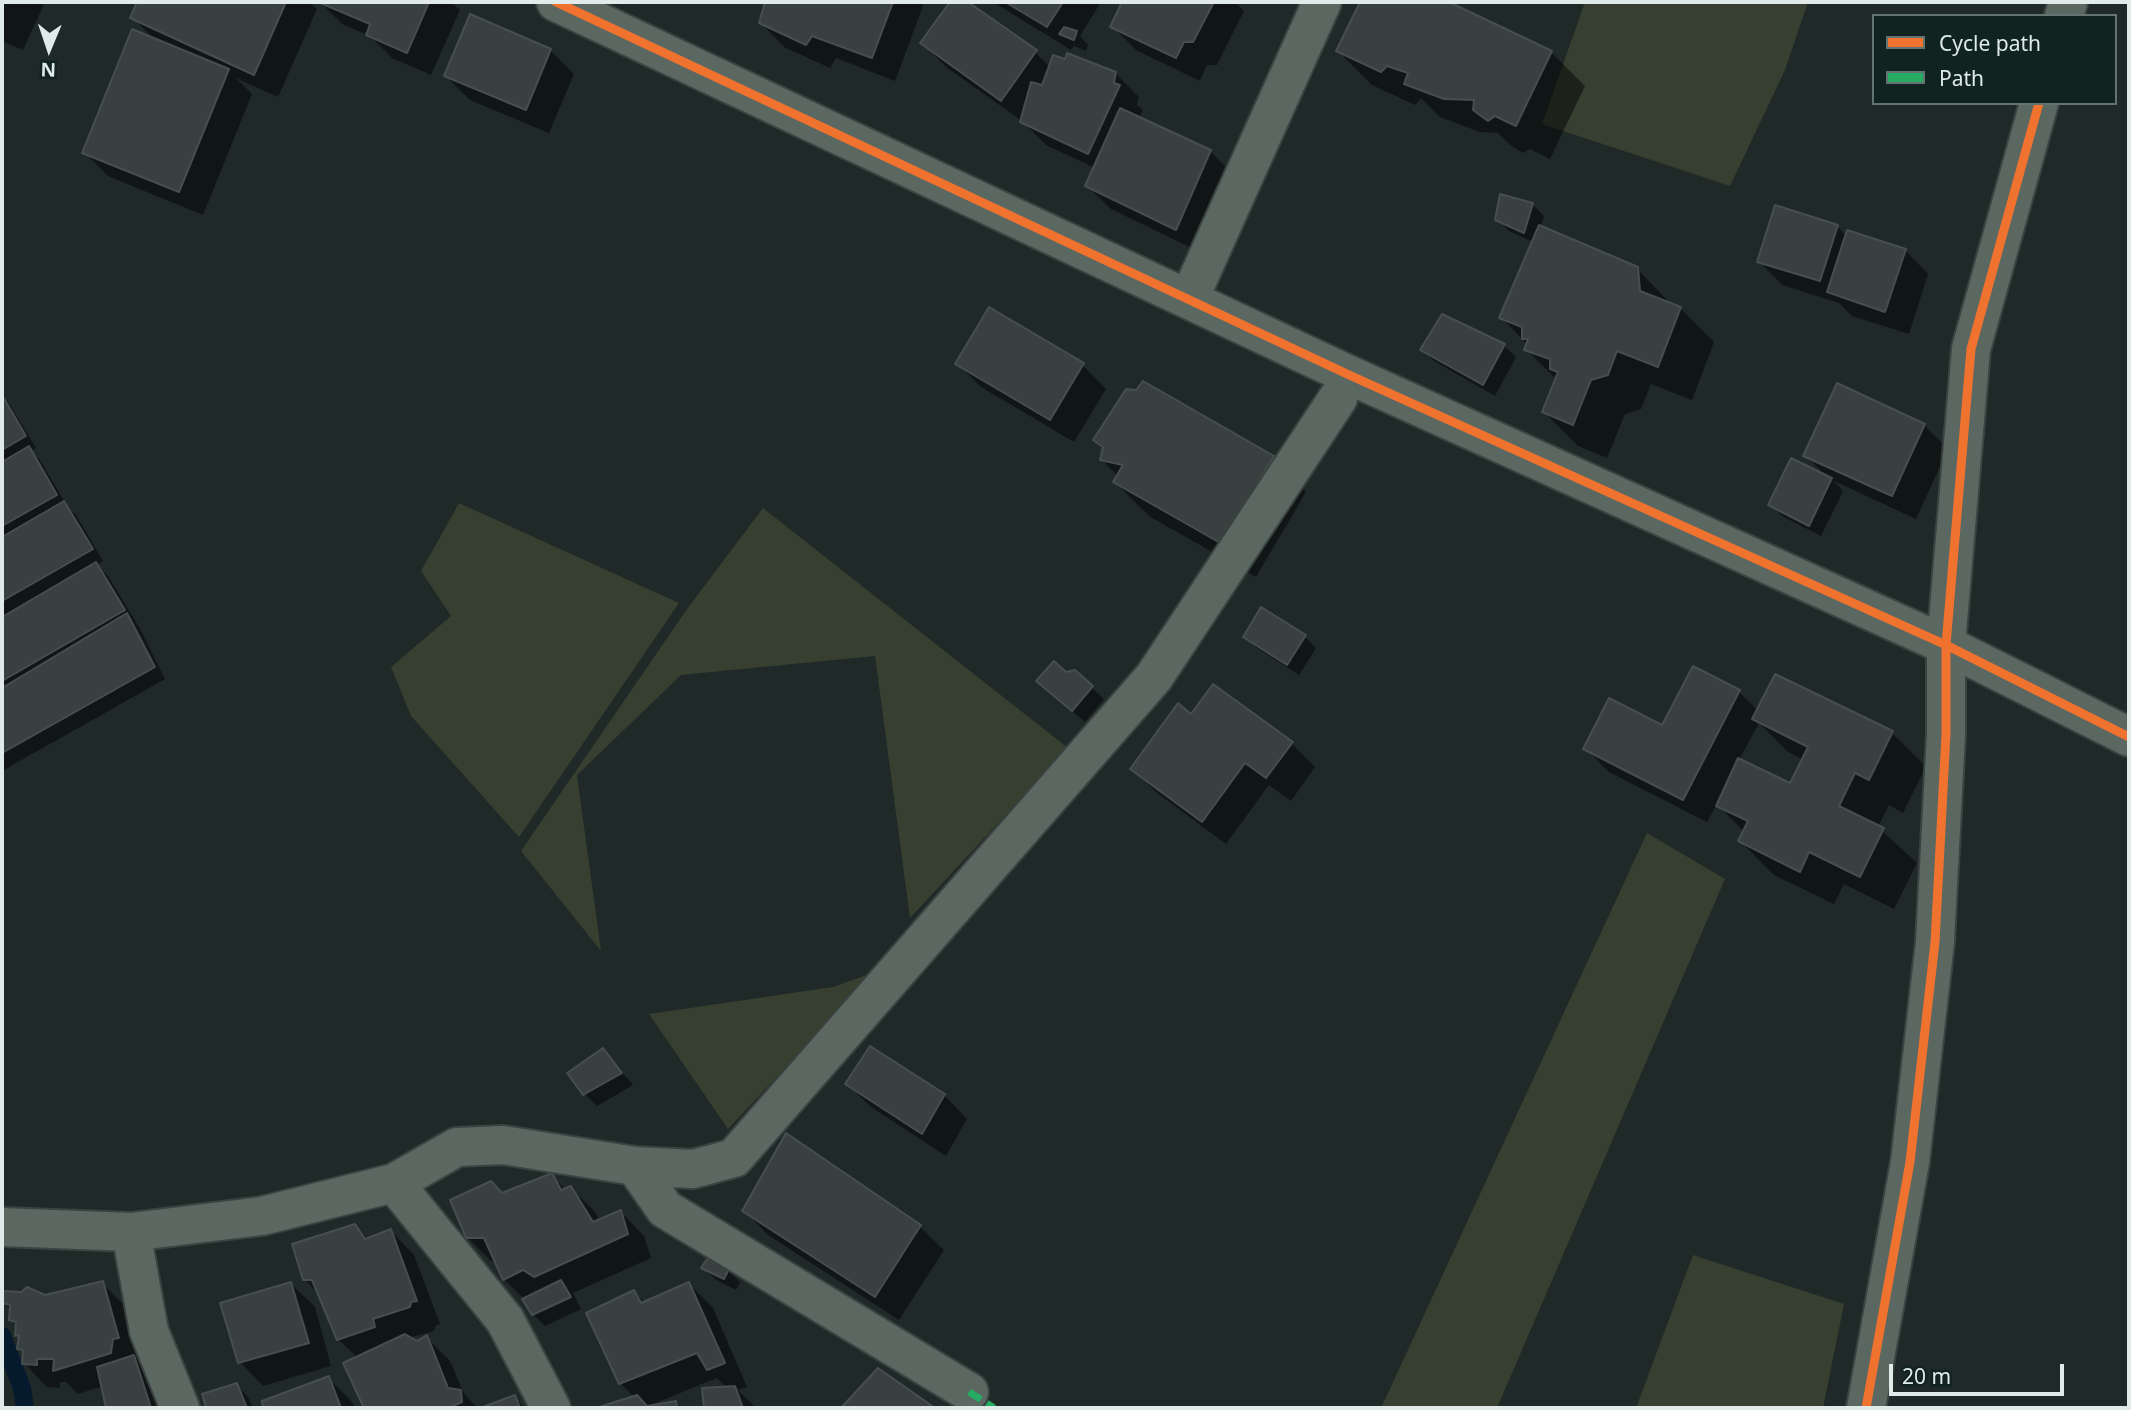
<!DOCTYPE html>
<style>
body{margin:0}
#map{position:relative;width:2131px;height:1410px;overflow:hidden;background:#1f2928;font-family:"Noto Sans",sans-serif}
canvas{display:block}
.frame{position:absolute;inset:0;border:4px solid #dfeae9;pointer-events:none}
.legend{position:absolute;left:1872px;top:14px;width:245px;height:91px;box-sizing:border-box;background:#112321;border:2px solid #637371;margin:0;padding:9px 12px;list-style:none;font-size:21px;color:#dfeae9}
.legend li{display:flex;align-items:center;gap:14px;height:35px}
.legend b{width:35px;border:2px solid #637371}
.north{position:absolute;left:14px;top:14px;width:70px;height:70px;-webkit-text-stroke:5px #112321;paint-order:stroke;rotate:182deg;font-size:19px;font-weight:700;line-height:28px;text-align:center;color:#dfeae9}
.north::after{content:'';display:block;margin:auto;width:24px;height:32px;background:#dfeae9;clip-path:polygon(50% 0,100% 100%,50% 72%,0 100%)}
.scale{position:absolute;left:1889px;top:1364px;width:175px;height:32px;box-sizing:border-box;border:4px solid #dfeae9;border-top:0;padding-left:9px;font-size:21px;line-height:24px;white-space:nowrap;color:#dfeae9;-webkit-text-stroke:5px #112321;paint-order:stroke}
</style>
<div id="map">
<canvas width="2131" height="1410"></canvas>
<div class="frame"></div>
<ul class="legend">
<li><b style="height:9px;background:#ef722f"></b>Cycle path</li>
<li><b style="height:9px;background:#26ab63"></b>Path</li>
</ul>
<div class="north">N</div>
<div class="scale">20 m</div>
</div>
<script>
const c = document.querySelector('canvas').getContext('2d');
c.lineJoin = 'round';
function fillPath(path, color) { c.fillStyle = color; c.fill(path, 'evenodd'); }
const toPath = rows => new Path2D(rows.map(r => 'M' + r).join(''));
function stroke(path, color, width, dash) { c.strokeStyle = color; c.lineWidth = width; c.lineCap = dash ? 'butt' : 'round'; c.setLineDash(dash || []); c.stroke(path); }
const green = toPath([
 [1585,2,1808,2,1785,70,1730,186,1542,124],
 [459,503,679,603,519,837,411,716,391,667,451,616,421,571],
 [763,508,1068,748,910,918,875,656,681,675,577,775,601,951,521,851,687,609],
 [1647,833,1725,879,1497,1408,1381,1408],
 [875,972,728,1129,649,1014,833,987],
 [1693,1255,1844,1304,1823,1408,1636,1408]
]);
const shadow = toPath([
 [2,2,45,2,23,50,2,41],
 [139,2,310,2,317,9,278,97,236,78,252,94,203,215,108,176,84,152,156,41,132,17],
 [320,2,451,2,460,10,431,75,392,58,370,36,342,24],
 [767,2,919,2,923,6,895,81,836,58,830,68,784,47,761,23],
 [952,2,965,2,1035,52,1050,67,1115,73,1139,97,1137,105,1143,110,1139,118,1210,151,1234,175,1200,252,1111,209,1087,186,1095,168,1046,145,1022,121,946,67,922,43],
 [993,2,1101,2,1080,36,1088,45,1086,51,1074,46,1071,50],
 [1124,2,1235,2,1244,11,1217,65,1207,65,1200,81,1136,50,1112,26],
 [1362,2,1445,2,1551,52,1585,86,1550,159,1530,149,1523,153,1509,144,1498,133,1480,132,1440,117,1421,98,1415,105,1372,85,1338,51],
 [550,50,574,74,549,133,470,100,446,76],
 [1532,204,1544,216,1540,228,1637,269,1672,305,1680,308,1714,342,1692,400,1651,384,1641,409,1625,414,1607,458,1578,446,1544,412,1557,380,1526,349,1528,345,1501,317,1533,242,1509,231,1497,219],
 [1837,226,1847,237,1905,250,1928,274,1909,334,1852,316,1839,303,1782,285,1759,261],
 [1504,346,1516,357,1495,396,1434,361,1422,350],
 [958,364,1082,365,1106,389,1074,442,981,387],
 [1838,385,1924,425,1948,449,1916,519,1834,481,1843,491,1821,536,1782,516,1770,504,1826,476,1805,455],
 [2,395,9,403,36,448,31,451,40,460,67,506,76,515,103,561,97,565,108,576,139,627,165,679,2,771],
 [1095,440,1272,458,1306,492,1256,577,1149,516,1115,482,1118,476,1102,460,1104,449],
 [1266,466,1270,466,1219,552],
 [1245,637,1305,637,1316,648,1299,675,1257,648],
 [1075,672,1104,699,1085,722,1038,681],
 [1213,687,1292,744,1315,767,1291,801,1269,785,1226,844,1156,792,1132,768,1192,716],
 [1739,692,1758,711,1892,733,1926,767,1903,813,1889,805,1878,827,1917,863,1894,909,1844,884,1834,904,1774,875,1740,841,1744,832,1717,804,1707,822,1609,772,1585,748,1663,728],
 [1759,723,1788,752,1803,760,1791,785,1739,760],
 [603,1050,633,1085,597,1106,585,1094],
 [847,1084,944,1095,967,1119,946,1156,871,1107],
 [787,1136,920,1227,944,1250,899,1320,768,1235,745,1211],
 [552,1176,566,1190,571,1188,595,1212,600,1221,621,1212,644,1236,651,1258,573,1293,581,1309,545,1326,533,1314,524,1299,504,1279,496,1261,491,1261,467,1237,502,1195],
 [354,1226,368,1239,391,1231,414,1255,440,1324,435,1326,434,1331,408,1338,417,1344,426,1337,450,1361,464,1394,478,1408,366,1408,346,1364,358,1358,338,1339,320,1295,304,1279],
 [704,1268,728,1270,740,1282,736,1290,715,1279],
 [102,1283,126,1307,142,1361,138,1362,157,1381,166,1408,108,1408,103,1386,78,1394,66,1382,60,1382,60,1388,47,1387,24,1363,25,1354,19,1348,20,1339,17,1335,17,1327,11,1320,11,1310,3,1302,45,1296],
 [291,1284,315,1307,331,1366,263,1386,240,1362],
 [689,1284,713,1308,747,1387,738,1390,756,1408,705,1408,704,1390,727,1388,717,1378,648,1406,648,1407,676,1403,681,1408,602,1408,634,1397,620,1383,634,1292,645,1303],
 [328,1378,352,1402,355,1408,264,1408,264,1402],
 [236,1385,248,1397,253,1408,208,1408,204,1395],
 [514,1397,525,1408,485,1408]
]);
const stream = toPath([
 [2,1336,22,1388,25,1408]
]);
const building = toPath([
 [137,2,286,2,254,75,130,18,137,2],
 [318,2,429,2,407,53,366,35,370,24,318,2],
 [765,2,893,2,872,58,812,36,806,45,759,23,765,2],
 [950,2,968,2,1037,50,1001,101,920,43,950,2],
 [1005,2,1063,2,1047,27,1005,2],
 [1122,2,1214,2,1193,42,1184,42,1176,58,1110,27,1122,2],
 [1360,2,1449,2,1552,51,1516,126,1495,116,1488,121,1473,110,1474,100,1444,99,1404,84,1408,73,1387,66,1381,72,1336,51,1360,2],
 [470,14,551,49,526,110,444,76,470,14],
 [1064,27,1077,31,1074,40,1059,34,1064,27],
 [132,29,229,69,179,192,82,153,132,29],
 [1067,53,1116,72,1114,83,1120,85,1088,154,1020,122,1031,82,1042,85,1053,55,1065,59,1067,53],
 [1120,108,1211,150,1176,230,1085,186,1120,108],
 [1500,194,1533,203,1524,233,1495,220,1500,194],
 [1775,205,1838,225,1820,281,1757,262,1775,205],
 [1539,225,1638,267,1640,291,1681,307,1658,367,1617,351,1608,375,1591,380,1573,425,1542,412,1558,372,1550,369,1550,359,1524,350,1528,339,1522,339,1522,327,1499,318,1539,225],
 [1847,230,1906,249,1885,312,1827,292,1847,230],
 [989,307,1084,363,1050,420,955,364,989,307],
 [1442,314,1505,344,1483,385,1420,350,1442,314],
 [1143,381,1274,456,1222,544,1113,482,1123,465,1100,460,1103,447,1093,440,1126,389,1136,390,1143,381],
 [1837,383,1925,424,1892,496,1803,456,1837,383],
 [2,395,26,436,2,450,2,395],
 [29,446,57,495,2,526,2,462,29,446],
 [1791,458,1832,478,1809,526,1768,505,1791,458],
 [64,501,93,549,2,601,2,537,64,501],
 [96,562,125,610,2,681,2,617,96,562],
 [1261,607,1306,635,1287,665,1243,637,1261,607],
 [127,613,155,667,2,753,2,688,127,613],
 [1054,661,1066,672,1075,670,1093,686,1072,711,1036,681,1054,661],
 [1693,666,1740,690,1683,800,1583,749,1609,698,1662,725,1693,666],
 [1775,674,1893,731,1869,780,1855,773,1839,806,1884,828,1860,877,1809,852,1800,872,1738,841,1748,821,1716,806,1738,758,1790,783,1808,747,1752,719,1775,674],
 [1213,684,1293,742,1266,778,1245,763,1202,822,1130,769,1178,703,1191,714,1213,684],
 [870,1046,945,1094,922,1134,845,1084,870,1046],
 [603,1048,622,1073,583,1095,567,1073,603,1048],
 [786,1133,921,1225,875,1297,742,1211,786,1133],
 [552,1173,561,1190,571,1186,593,1222,621,1210,628,1234,534,1277,523,1270,503,1280,484,1238,466,1238,450,1200,491,1181,502,1193,552,1173],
 [355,1224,365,1239,391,1229,417,1301,411,1302,410,1307,373,1319,375,1327,337,1340,312,1280,303,1280,292,1244,355,1224],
 [709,1256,729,1269,724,1279,701,1268,709,1256],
 [561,1280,571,1297,532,1315,522,1299,561,1280],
 [103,1281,119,1338,113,1339,111,1353,53,1371,54,1359,37,1359,37,1365,22,1364,23,1350,17,1349,19,1335,15,1336,16,1322,9,1320,10,1305,2,1303,2,1291,21,1292,27,1287,45,1295,103,1281],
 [291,1282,309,1343,238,1363,220,1303,291,1282],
 [689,1282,725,1363,707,1370,697,1353,619,1384,586,1313,634,1290,641,1303,689,1282],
 [405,1334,417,1341,427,1335,448,1388,461,1390,462,1402,448,1408,364,1408,343,1363,405,1334],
 [134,1355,151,1408,106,1408,97,1367,134,1355],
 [878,1368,935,1408,841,1408,878,1368],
 [329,1376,341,1408,263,1408,262,1401,329,1376],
 [237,1383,247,1408,206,1408,202,1394,237,1383],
 [735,1386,743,1408,704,1408,702,1388,735,1386],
 [515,1395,520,1408,480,1408,515,1395],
 [637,1395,647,1406,676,1401,677,1408,596,1408,637,1395]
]);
const minor = toPath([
 [556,2,1347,374,1946,645,2129,737],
 [2064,16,2068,2],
 [1189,299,1322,2],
 [635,1166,665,1209,969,1392],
 [394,1183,505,1320,551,1408],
 [2,1227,131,1232,262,1216,394,1183,457,1147,503,1145,635,1166,693,1169,734,1158,1154,677,1338,398],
 [131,1232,149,1331,180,1408],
 [1866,1408,1910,1162,1935,942,1946,734,1946,645,1971,349,2039,103]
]);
const quiet = toPath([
 [969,1392,994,1408]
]);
const cycleway = toPath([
 [556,2,1347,374,1946,645,2129,737],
 [1866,1408,1910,1162,1935,942,1946,734,1946,645,1971,349,2039,103]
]);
fillPath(green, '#363f30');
fillPath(shadow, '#0007');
stroke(stream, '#061a2d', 18);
fillPath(building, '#384040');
stroke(building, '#474e4f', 2);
stroke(minor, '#3b4342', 42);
stroke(minor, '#5b6761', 38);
stroke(quiet, '#26ab63', 7, [14, 7]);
stroke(cycleway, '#ef722f', 9);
</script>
